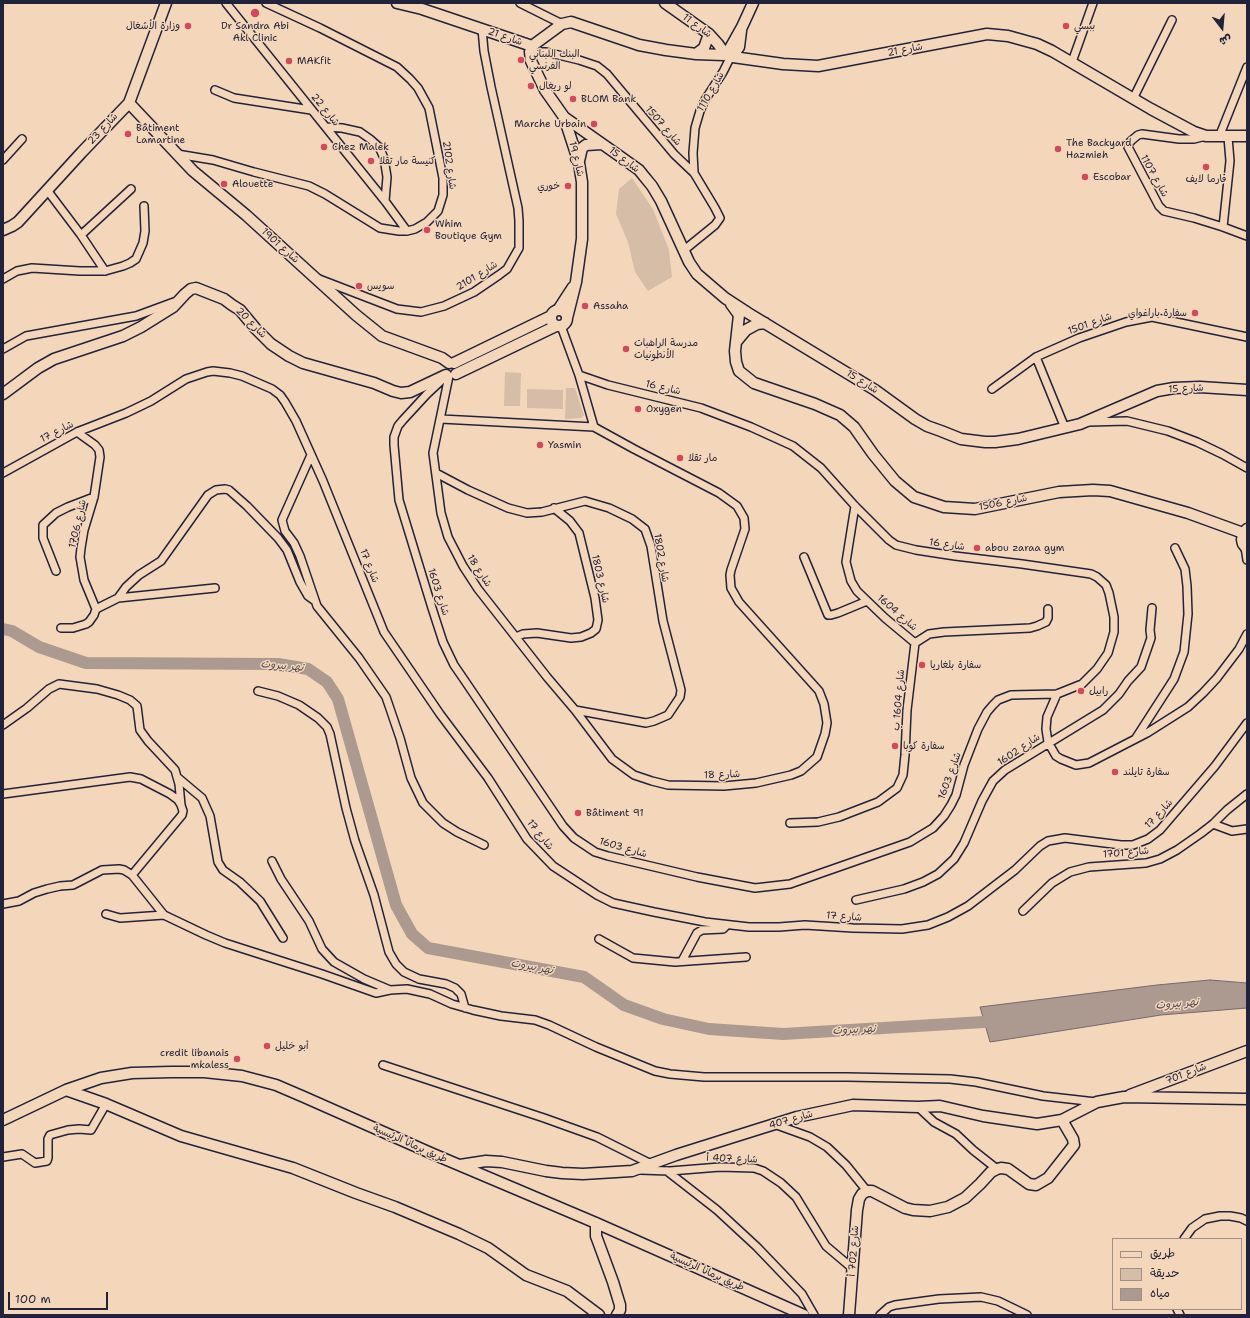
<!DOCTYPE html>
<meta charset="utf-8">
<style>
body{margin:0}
#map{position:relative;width:1250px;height:1318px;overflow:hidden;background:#f4d7bb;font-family:"Shantell Sans","Playpen Sans Arabic",sans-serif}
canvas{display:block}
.frame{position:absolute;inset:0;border:4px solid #22223b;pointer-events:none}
.legend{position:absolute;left:1112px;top:1238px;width:130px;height:72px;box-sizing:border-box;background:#f4d7bb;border:1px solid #a08f88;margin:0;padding:5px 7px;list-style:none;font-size:12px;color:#22223b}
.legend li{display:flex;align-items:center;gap:8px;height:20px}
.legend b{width:20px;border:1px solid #a08f88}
.north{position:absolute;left:1202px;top:8px;width:40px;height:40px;-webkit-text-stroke:3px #f4d7bb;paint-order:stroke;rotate:164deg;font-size:11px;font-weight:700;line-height:16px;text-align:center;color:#22223b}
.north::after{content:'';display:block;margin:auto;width:14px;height:18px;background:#22223b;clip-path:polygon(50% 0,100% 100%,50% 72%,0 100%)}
.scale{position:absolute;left:8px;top:1292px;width:100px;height:18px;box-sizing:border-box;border:2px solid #22223b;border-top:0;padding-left:5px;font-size:12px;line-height:14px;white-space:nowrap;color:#22223b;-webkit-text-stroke:3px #f4d7bb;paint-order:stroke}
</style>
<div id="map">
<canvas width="1250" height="1318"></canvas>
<div class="frame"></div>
<ul class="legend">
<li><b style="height:5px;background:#f4d7bb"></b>طريق</li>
<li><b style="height:11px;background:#d6bda8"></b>حديقة</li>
<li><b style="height:11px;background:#ac9990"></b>مياه</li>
</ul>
<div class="north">ش</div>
<div class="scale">100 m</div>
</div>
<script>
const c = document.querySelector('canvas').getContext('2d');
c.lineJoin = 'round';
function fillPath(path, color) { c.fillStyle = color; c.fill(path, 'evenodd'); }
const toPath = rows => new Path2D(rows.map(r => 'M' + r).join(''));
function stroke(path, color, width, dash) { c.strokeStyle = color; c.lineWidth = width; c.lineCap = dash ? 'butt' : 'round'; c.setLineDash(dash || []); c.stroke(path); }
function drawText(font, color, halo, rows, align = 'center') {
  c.font = font + ' "Shantell Sans","Playpen Sans Arabic",sans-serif'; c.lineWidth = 3; c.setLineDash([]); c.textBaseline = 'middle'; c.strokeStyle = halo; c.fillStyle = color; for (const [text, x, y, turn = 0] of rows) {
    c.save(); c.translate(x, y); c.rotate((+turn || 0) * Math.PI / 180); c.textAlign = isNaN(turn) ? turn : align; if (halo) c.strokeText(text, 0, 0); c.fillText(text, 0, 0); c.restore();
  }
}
const green = toPath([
 [632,178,653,209,669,250,672,277,648,291,635,272,628,242,616,214,619,189],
 [505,372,521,373,520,406,504,406],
 [566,388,575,388,584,415,581,418,565,419],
 [527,389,563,390,563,409,527,408]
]);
const water = toPath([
 [1210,980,1247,983,1247,1008,1161,1015,990,1042,980,1007,1157,985,1210,980]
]);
const river = toPath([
 [3,629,12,631,39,647,86,663,278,664,308,669,327,682,338,699,396,905,412,934,428,948,584,977,624,1005,663,1019,709,1029,783,1034,1000,1021]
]);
const street = toPath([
 [226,3,385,201,407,231],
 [520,3,562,24],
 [530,52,546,52,579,60,597,66,607,74,674,154,694,173,715,208,720,218,715,225,683,251],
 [1072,62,1093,3],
 [215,90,234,98,311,110],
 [1133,99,1172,20],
 [326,127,342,128,360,132,370,139,379,147,384,158,387,177,385,201],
 [1206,136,1194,139,1179,139,1142,134,1138,135,1132,140,1129,143,1128,147,1159,206,1164,211,1194,218,1223,227,1247,236],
 [1219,137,1247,67],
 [177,154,213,160,254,172,309,186,325,194,380,228,399,231,407,231,415,229,427,222,438,211,443,195,443,178,429,108,418,88,410,79,397,67,320,28,266,3],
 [3,160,22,139],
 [694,173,693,153,695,128,700,111,705,100,723,72,729,60],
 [47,190,81,235,105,271],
 [1223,227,1230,161,1228,137],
 [81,235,131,189],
 [3,279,17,271,32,268,80,271,105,271,123,266,130,263,136,259,143,243,145,231,144,206],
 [319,279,397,309,421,312,444,306,474,292,499,275,507,269,519,248,519,221,518,208,491,87,484,51,482,29],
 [561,326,579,375,594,427],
 [3,349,26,336,136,316,174,302],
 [1036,357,1065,428],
 [443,379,427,394,403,420,398,426,394,437,394,445,399,500,432,608,443,642,454,665,465,681,563,826,574,838,595,852,608,856,697,877,755,888,790,884,910,842,933,828,944,816,951,805,956,795,964,765,978,729,987,712,993,705,998,700,1011,695,1057,694,1082,684,1097,669,1108,653,1114,632,1114,617,1109,593,1106,585,1097,577,1091,574,1022,564,955,556,916,550,896,545,889,540,855,506,821,468,793,446,751,427,701,408,608,385,579,375],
 [992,389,1036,357,1079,338,1126,322,1152,317,1247,337],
 [441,419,594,427,634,449,719,493,737,506,744,518,745,529,731,570,730,575,731,588,739,602,819,691,824,704,827,723,825,734,817,757,801,771,791,775,756,783,724,786,668,785,652,781,634,775,612,759,575,710,547,677,478,589,463,566,448,537,441,513,433,453,449,376],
 [1089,422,1127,421,1168,431,1197,442,1222,454,1247,468],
 [311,455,282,520,285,531,294,543,300,556,317,606,359,658,386,697,400,738,411,778,423,803,443,823,457,832,484,845],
 [3,473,77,432,126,413,151,401,186,379,207,372,213,371,230,373,242,376,272,389,280,395,285,402,296,421,323,481,384,632,440,714,488,778,527,839,553,866,597,895,613,903,654,912,705,922,749,927,779,927,805,925,853,928,902,929,928,925,948,917,968,906,1015,870,1040,846,1048,841,1065,838,1121,845,1133,845,1148,839,1160,830,1215,766,1247,723],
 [436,473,468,490,508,508,527,513,542,512,585,501,609,508,632,519,645,529,651,546,663,621,681,690,680,697,668,715,654,721,646,723,575,710],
 [855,506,846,562,851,581,857,591,885,618,915,643],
 [1245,547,1247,560],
 [804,557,828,615,831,615,838,613,867,601],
 [56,571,43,538,43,525,56,513,68,507,94,497],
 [118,598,215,588],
 [96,609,118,598,126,587,139,575,161,561,208,495,216,490,225,489,229,490,247,506,278,538,287,550,300,582,308,596,315,601],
 [61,628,73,628,86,624,89,622,94,615,96,609,84,580,80,557,81,548,84,530,94,497,100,457,99,450,95,445,77,432],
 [516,637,523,634,537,633,571,638,581,637,591,633,596,629,598,620,595,598,579,533,570,521,554,508],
 [915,643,929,634,944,632,1030,628,1037,626,1046,622,1048,618,1048,609],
 [258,691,278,696,299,705,318,718,327,727,330,734,346,808,355,841,374,895,389,952,396,964,404,972,419,979,446,984,455,988,461,994,465,1008],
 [1057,694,1047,717,1046,729,1048,742,1056,756,1061,759,1076,765,1089,763,1147,733,1188,707,1203,693,1217,678,1239,649,1247,634],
 [3,725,27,708,49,689,59,684,97,689,118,695,130,700,137,706,140,730,148,741,175,770,179,784,181,805],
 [1136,738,1174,679,1184,652,1188,614,1187,586,1185,569,1175,548],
 [177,777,202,798,210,816,218,862,223,870,240,882,260,901,283,938],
 [3,794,130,777,141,779,170,794,178,800,181,805,183,811,182,815,132,875],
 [790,823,818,822,839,817,878,802,897,788,903,775,905,755,907,710,915,643],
 [1213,824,1232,831,1247,829],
 [272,861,281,879,309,921,322,949,334,962,364,979,390,990],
 [856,900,904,889,923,882,938,874,954,859,964,843,982,801,993,781,1005,770,1103,710,1119,694,1128,681,1141,667,1151,638,1150,630,1152,608],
 [3,904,19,901,34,893,47,889,60,886,73,885,102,870,119,869,124,870,132,875,164,915,206,935,225,943,322,974,376,993,390,990,407,989,430,994,452,1004,473,1010,501,1016,535,1020,549,1025,596,1047,655,1071,670,1074,704,1077,847,1077,950,1079,976,1082,1043,1096,1096,1102],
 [1023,911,1052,883,1070,872,1089,867,1146,863,1160,859,1177,850,1200,834,1213,824,1227,810,1247,794],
 [106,914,120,918,164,915],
 [599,939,633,958,675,962,746,957],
 [682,961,697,933,702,930,723,929,727,925],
 [383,1065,544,1118,597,1137,651,1164],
 [918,1107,934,1122,956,1134,973,1150,997,1169],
 [774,1124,810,1137,827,1147,846,1165,867,1191],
 [3,1157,22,1154,35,1163,47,1161,48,1158,48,1139,50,1135,68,1130,79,1129,91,1130,106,1104],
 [640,1170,670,1171,720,1167,754,1168,763,1171,781,1183,796,1197,826,1246,852,1268],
 [667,1171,717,1210,757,1247,802,1294,814,1315],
 [1184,1239,1192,1228,1205,1219,1220,1216,1230,1216,1241,1218,1247,1221],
 [1177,1309,1180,1315],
 [880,1315,889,1307,895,1305,939,1299,981,1297,998,1301,1027,1315]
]);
const secondary = toPath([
 [397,3,422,9,532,46],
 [665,3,709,34,718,44,725,54],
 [728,52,742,27,753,3],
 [696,54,704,48,709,34],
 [733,55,739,47,741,31],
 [733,57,783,64,818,66,987,34,1008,36,1037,44,1052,51,1151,109,1194,132,1206,136,1247,136],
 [129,103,193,171,246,215,356,315,382,336,442,358,449,363],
 [564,117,618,155,639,170,643,175,652,186,661,201,689,262,697,274,725,298,748,313,875,390,915,419,927,426,941,431,961,439,985,442,995,442,1018,439,1080,424,1157,391,1174,388,1200,387,1247,390],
 [579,161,582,148,586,145,602,144],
 [3,230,12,226,18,222,82,152,129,103,166,3],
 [731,304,739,315,735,351,736,362,739,371,754,383,815,404,840,415,854,427,873,454,895,481,914,497,944,507,975,509,1059,492,1093,490,1110,491,1188,513,1243,533],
 '551 318a8 8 0 1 1 16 0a8 8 0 1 1-16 0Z',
 [558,310,573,287],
 [567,318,576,282,582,239,582,182,579,163,564,117,545,90,531,61,530,52,532,46,562,24,571,22,639,45,666,50,696,54,724,55],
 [736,342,746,330,757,324,765,323],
 [454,363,551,316],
 [456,374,556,326],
 [3,394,38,368,54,359,123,336,141,327,173,307,185,294,191,289,196,288,224,299,232,305,240,310,255,328,271,344,289,356,303,363,374,383,393,391,401,393,410,392,446,375],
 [1247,529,1243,533,1242,540,1243,544,1247,549],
 [66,1090,106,1104,181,1136,293,1168,356,1193,395,1207,459,1234,488,1248,526,1275,567,1291,599,1315],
 [1130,1095,1247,1051],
 [3,1120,66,1090,101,1078,132,1073,171,1072,204,1072,242,1076,276,1085,304,1097,433,1154,596,1223,804,1315],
 [460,1165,486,1161,502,1162,546,1171,562,1173,583,1174,632,1171,676,1155,797,1117,853,1105,918,1107,940,1106,983,1116,1037,1124,1062,1120,1097,1102,1113,1099,1124,1097,1247,1099],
 [596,1223,596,1236,613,1282,620,1305,620,1310,617,1315],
 [849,1315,857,1210,859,1199,862,1194,867,1191,872,1191,905,1208,913,1210,930,1211,948,1207,965,1198,980,1184,991,1172,997,1169,1001,1168,1008,1169,1029,1184,1036,1185,1048,1178,1074,1145,1073,1139,1062,1120]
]);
const markers = [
 [255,13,5,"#d1495b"],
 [188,26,4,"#d1495b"],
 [1066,26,4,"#d1495b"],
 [521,60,4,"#d1495b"],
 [289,61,4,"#d1495b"],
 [531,86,4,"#d1495b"],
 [573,99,4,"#d1495b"],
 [594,124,4,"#d1495b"],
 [128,134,4,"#d1495b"],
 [324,147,4,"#d1495b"],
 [1058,149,4,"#d1495b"],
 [371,161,4,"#d1495b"],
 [1206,167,4,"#d1495b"],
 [1085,177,4,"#d1495b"],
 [224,184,4,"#d1495b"],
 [568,186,4,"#d1495b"],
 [427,230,4,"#d1495b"],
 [359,286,4,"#d1495b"],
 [585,306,4,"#d1495b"],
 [1195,313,4,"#d1495b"],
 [626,349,4,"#d1495b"],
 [638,409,4,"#d1495b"],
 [540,445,4,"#d1495b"],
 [680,458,4,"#d1495b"],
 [977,548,4,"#d1495b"],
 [922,665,4,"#d1495b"],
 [1081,691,4,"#d1495b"],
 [895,746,4,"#d1495b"],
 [1115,772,4,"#d1495b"],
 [578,813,4,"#d1495b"],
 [267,1046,4,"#d1495b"],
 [237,1059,4,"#d1495b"]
];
const poiNames = [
 ["وزارة الأشغال",180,26,"right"],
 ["Dr Sandra Abi",255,26,"center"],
 ["Akl Clinic",255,38,"center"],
 ["ببسي",1074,26],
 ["البنك اللبناني",529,54],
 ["الفرنسي",529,66],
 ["MAKfit",297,61],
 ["لو ريغال",539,86],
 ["BLOM Bank",581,99],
 ["Marche Urbain",586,124,"right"],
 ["Bâtiment",136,128],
 ["Lamartine",136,140],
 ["The Backyard",1066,143],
 ["Hazmieh",1066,155],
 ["Chez Malek",332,147],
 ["كنيسة مار تقلا",379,161],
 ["Escobar",1093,177],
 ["فارما لايف",1206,179,"center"],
 ["Alouette",232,184],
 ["خوري",560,186,"right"],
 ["Whim",435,224],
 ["Boutique Gym",435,236],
 ["سويس",367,286],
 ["Assaha",593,306],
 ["سفارة باراغواي",1187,313,"right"],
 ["مدرسة الراهبات",634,343],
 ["الأنطونيات",634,355],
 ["Oxygen",646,409],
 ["Yasmin",548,445],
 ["مار تقلا",688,458],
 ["abou zaraa gym",985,548],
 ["سفارة بلغاريا",930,665],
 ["رابيل",1089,691],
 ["سفارة كوبا",903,746],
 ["سفارة تايلند",1123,772],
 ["Bâtiment 91",586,813],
 ["أبو خليل",275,1046],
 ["credit libanais",229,1053,"right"],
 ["mkaless",229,1065,"right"]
];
const streetNames = [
 ["شارع 11",697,26,36],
 ["شارع 21",505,37,19],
 ["شارع 21",905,50,-11],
 ["شارع 1110",711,92,-60],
 ["شارع 22",325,110,51],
 ["شارع 1507",663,126,49],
 ["شارع 23",103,129,-47],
 ["شارع 19",576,159,76],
 ["شارع 15",624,160,37],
 ["شارع 2102",449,165,82],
 ["شارع 1107",1154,176,61],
 ["شارع 1901",280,246,42],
 ["شارع 2101",477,276,-32],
 ["شارع 20",251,323,45],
 ["شارع 1501",1090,324,-20],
 ["شارع 15",862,382,32],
 ["شارع 16",663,388,13],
 ["شارع 15",1186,389,-3],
 ["شارع 17",57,432,-27],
 ["شارع 1506",1003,503,-11],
 ["شارع 1706",78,524,-77],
 ["شارع 16",947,545,8],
 ["شارع 1802",661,558,80],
 ["شارع 17",369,566,68],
 ["شارع 18",479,571,57],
 ["شارع 1803",600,579,77],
 ["شارع 1603",438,592,72],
 ["شارع 1604",897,613,41],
 ["شارع 1604 ب",899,700,-85],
 ["شارع 1602",1019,750,-34],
 ["شارع 18",722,775,-2],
 ["شارع 1603",950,776,-70],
 ["شارع 17",1159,814,-47],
 ["شارع 17",540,835,51],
 ["شارع 1603",623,848,16],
 ["شارع 1701",1126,853,-5],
 ["شارع 17",844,917,4],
 ["شارع 701",1186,1074,-21],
 ["شارع 407",791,1120,-16],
 ["طريق برمانا الرئيسية",410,1144,24],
 ["شارع 407 أ",732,1159,2],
 ["شارع 702 أ",854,1251,-86],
 ["طريق برمانا الرئيسية",707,1272,24]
];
const waterNames = [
 ["نهر بيروت",282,666,5],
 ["نهر بيروت",532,967,10],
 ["نهر بيروت",1177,1004,-5],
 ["نهر بيروت",854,1030,-3]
];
fillPath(green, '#d6bda8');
fillPath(water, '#ac9990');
stroke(water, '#75696e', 1);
stroke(river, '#ac9990', 12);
stroke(street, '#22223b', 10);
stroke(secondary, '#22223b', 13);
stroke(street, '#f4d7bb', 7);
stroke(secondary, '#f4d7bb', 10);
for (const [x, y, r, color] of markers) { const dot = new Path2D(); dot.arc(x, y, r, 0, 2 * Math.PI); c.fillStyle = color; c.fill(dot); stroke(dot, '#f4d7bb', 1.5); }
drawText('10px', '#22223b', '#f4d7bb', poiNames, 'left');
drawText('10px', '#22223b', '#f4d7bb', streetNames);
drawText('italic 11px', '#4b4654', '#f4d7bb', waterNames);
</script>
